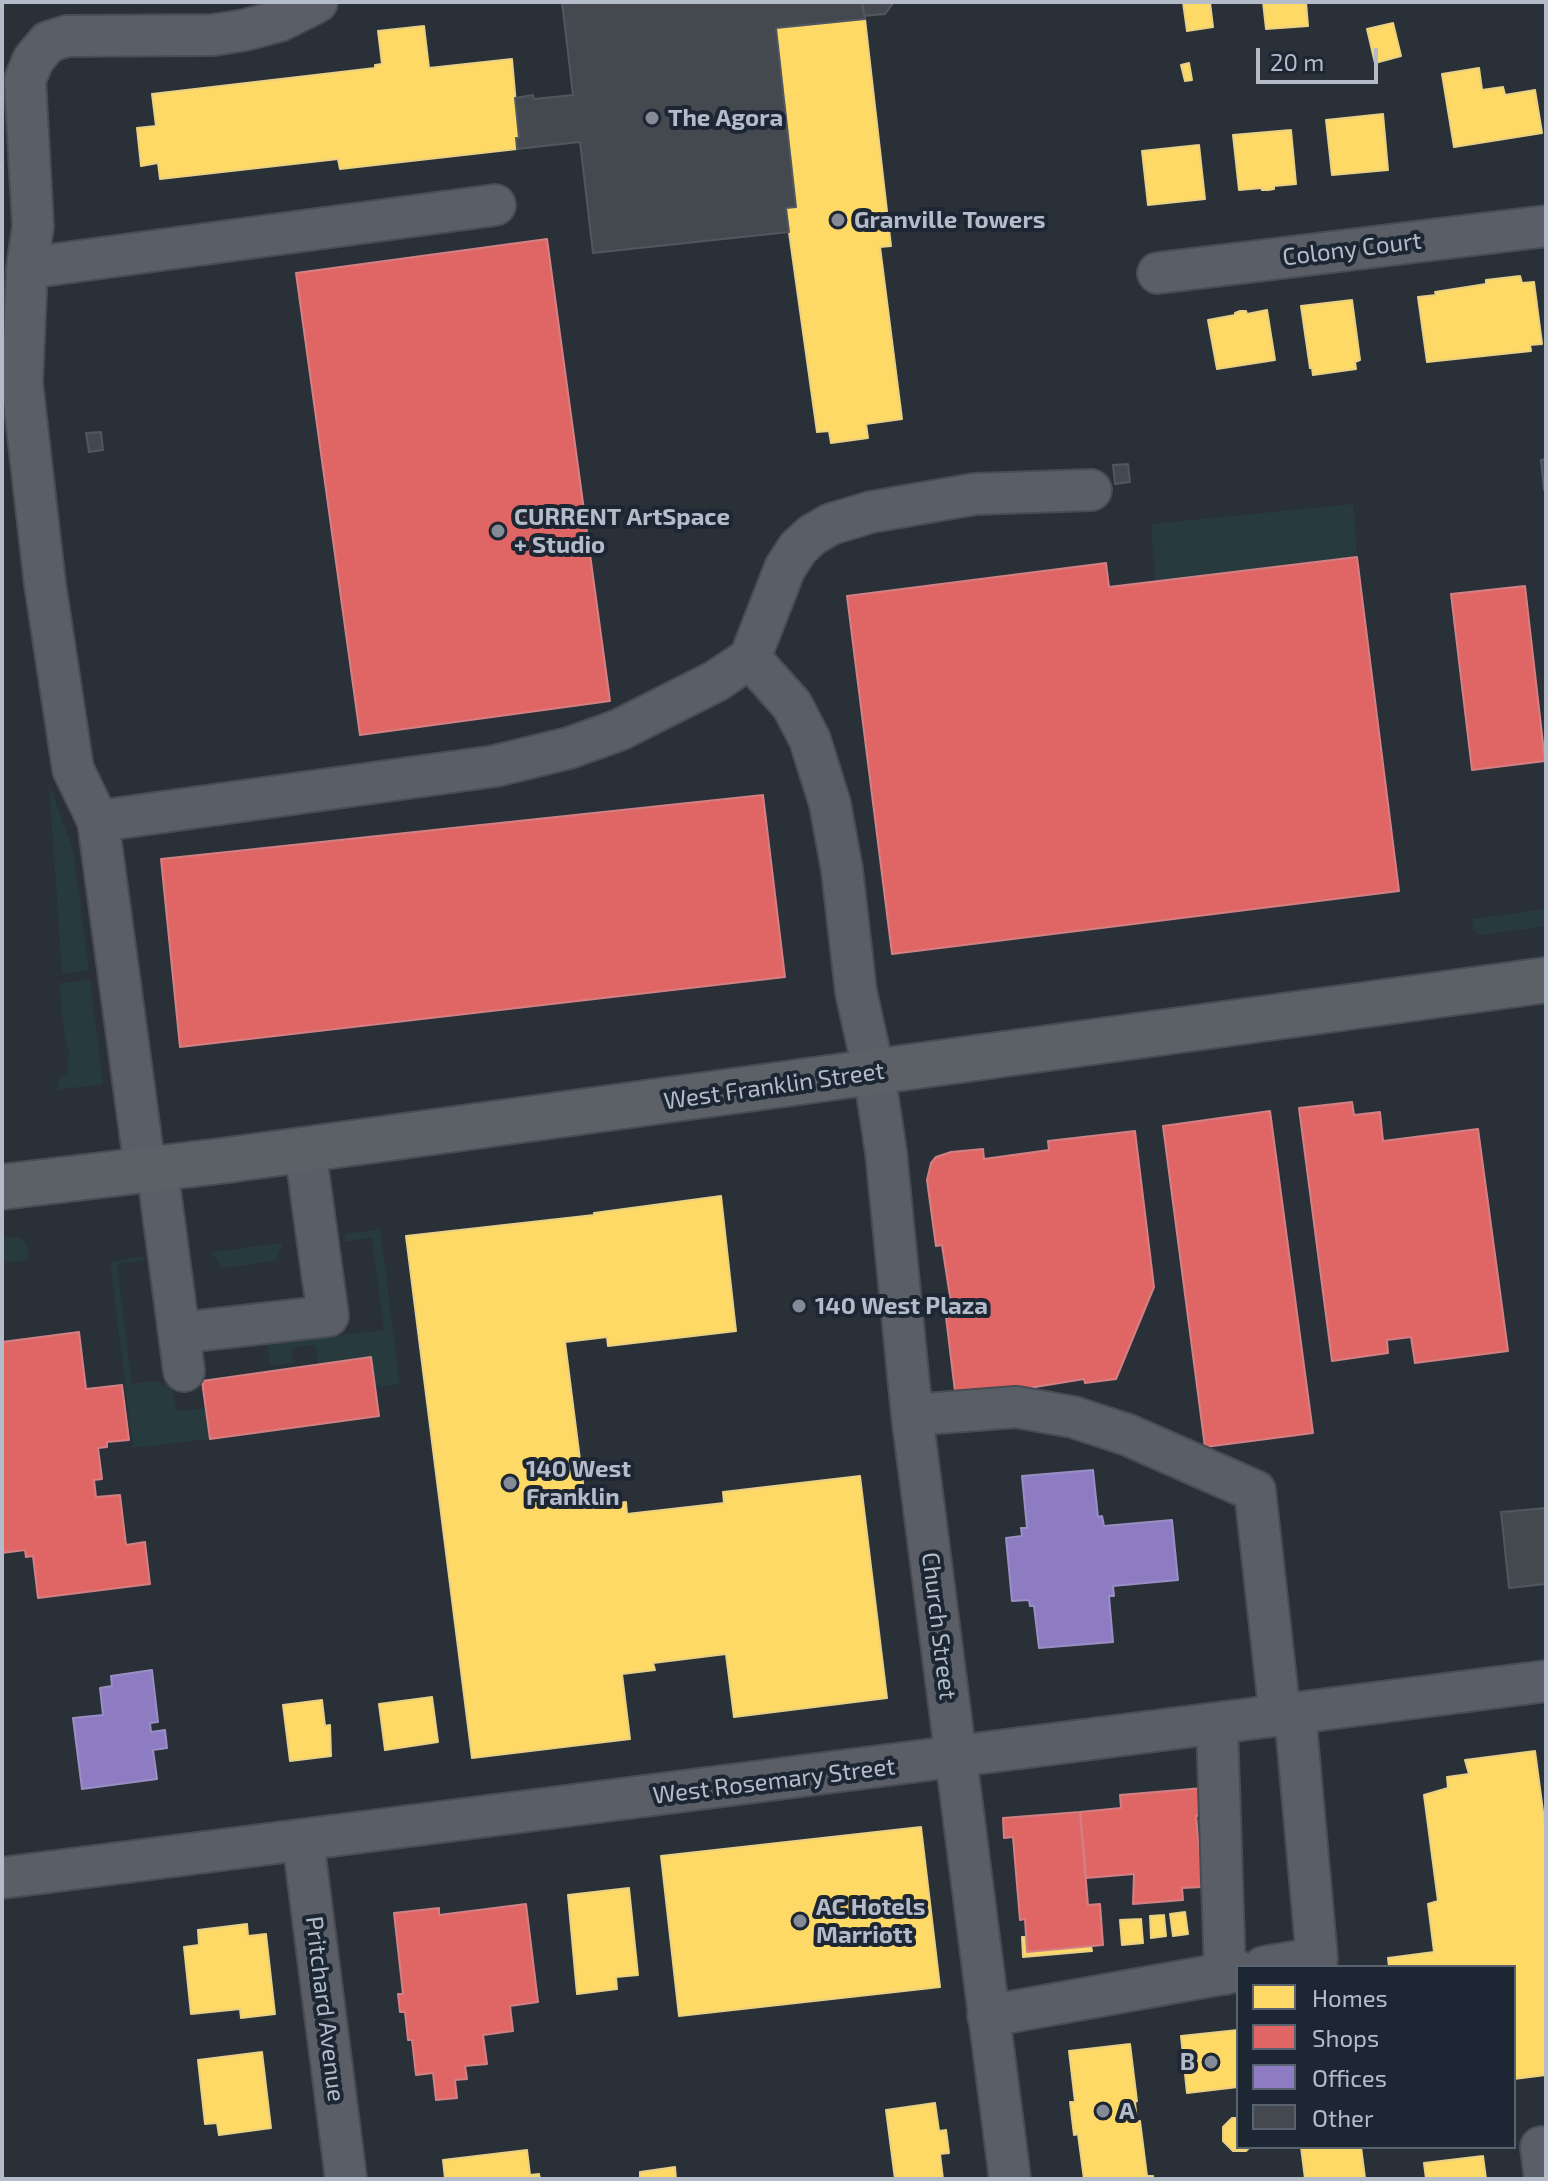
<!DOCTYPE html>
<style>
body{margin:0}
#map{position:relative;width:1548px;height:2181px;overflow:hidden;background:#2a3038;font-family:"Exo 2",sans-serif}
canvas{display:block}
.frame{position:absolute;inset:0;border:4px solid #b4bcc9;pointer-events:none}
.legend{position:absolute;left:1236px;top:1965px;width:280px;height:184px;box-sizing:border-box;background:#1d2633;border:2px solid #59626f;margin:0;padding:10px 14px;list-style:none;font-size:24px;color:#b4bcc9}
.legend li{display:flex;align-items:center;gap:16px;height:40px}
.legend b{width:40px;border:2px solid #59626f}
.scale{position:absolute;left:1256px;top:48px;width:122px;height:36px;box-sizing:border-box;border:4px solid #b4bcc9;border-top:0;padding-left:10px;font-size:24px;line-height:28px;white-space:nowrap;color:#b4bcc9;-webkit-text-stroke:6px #1d2633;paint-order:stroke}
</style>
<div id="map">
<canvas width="1548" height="2181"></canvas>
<div class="frame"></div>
<ul class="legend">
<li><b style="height:22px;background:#ffd966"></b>Homes</li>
<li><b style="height:22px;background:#e06666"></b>Shops</li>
<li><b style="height:22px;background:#8e7cc3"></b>Offices</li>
<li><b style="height:22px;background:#444950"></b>Other</li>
</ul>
<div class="scale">20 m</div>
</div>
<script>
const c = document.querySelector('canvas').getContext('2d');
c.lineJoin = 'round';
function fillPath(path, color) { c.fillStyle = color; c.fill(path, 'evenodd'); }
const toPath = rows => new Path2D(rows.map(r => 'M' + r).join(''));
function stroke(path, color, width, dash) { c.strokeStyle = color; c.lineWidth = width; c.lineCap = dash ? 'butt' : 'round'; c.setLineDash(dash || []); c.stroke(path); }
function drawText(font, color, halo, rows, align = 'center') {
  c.font = font + ' "Exo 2",sans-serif'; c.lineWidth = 8; c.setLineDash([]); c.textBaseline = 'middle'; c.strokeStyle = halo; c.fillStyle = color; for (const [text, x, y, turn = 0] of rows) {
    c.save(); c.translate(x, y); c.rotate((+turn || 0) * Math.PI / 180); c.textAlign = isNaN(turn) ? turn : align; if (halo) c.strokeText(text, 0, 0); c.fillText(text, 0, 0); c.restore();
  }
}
const green = toPath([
 [1353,504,1357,557,1155,581,1151,524],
 [49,784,73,850,89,970,62,974],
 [1546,909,1546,926,1480,935,1473,929,1472,919],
 [90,980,103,1084,57,1090,58,1080,67,1073,69,1052,65,1040,59,983],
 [380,1229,400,1384,375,1387,371,1357,318,1364,315,1345,292,1348,293,1363,270,1366,267,1344,384,1330,372,1238,344,1242,346,1234],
 [18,1237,27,1244,29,1260,2,1263,2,1239],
 [283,1243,276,1261,222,1268,211,1252],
 [144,1257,147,1260,117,1264,132,1384,154,1381,164,1383,172,1389,177,1411,206,1408,210,1439,133,1448,110,1262]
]);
const homes = toPath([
 [1183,2,1210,2,1213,27,1187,31,1183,2],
 [1263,2,1306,2,1308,26,1266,29,1263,2],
 [865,19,891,246,880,247,902,419,866,424,868,438,831,443,829,431,817,432,789,232,786,208,796,207,776,28,865,19],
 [1393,23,1401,56,1375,63,1367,29,1393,23],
 [424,26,429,68,512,59,519,138,516,138,517,149,340,169,338,159,160,179,158,163,141,166,137,128,156,126,152,94,375,68,375,65,382,64,378,31,424,26],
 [1189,63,1192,80,1185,81,1181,65,1189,63],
 [1479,68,1482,90,1503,87,1505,95,1535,90,1542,133,1454,147,1442,74,1479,68],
 [1383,114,1388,170,1332,175,1326,120,1383,114],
 [1291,130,1296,184,1274,186,1274,189,1268,190,1262,190,1262,188,1239,190,1233,135,1291,130],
 [1199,145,1205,199,1148,205,1142,151,1199,145],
 [1520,276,1522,283,1534,282,1542,344,1530,345,1531,351,1427,362,1418,297,1436,295,1435,292,1486,284,1486,280,1520,276],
 [1352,300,1360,360,1355,362,1356,369,1313,375,1312,368,1310,368,1301,306,1352,300],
 [1267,310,1275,360,1217,369,1208,320,1235,315,1235,313,1240,311,1246,311,1247,314,1267,310],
 [721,1196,736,1331,608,1346,607,1337,565,1342,586,1507,626,1502,627,1514,724,1503,723,1492,860,1476,887,1698,734,1717,726,1654,653,1663,655,1670,622,1674,630,1739,472,1758,406,1236,594,1215,594,1213,721,1196],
 [432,1697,438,1742,385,1750,379,1704,432,1697],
 [322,1700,325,1726,330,1725,331,1756,290,1761,283,1705,322,1700],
 [1535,1751,1546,1834,1546,2075,1514,2079,1514,1967,1389,1967,1388,1958,1434,1952,1428,1904,1438,1901,1424,1795,1448,1788,1447,1777,1469,1774,1465,1760,1535,1751],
 [921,1827,940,1987,679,2016,661,1856,921,1827],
 [629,1888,638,1975,616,1977,617,1989,577,1994,568,1895,629,1888],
 [1185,1912,1188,1934,1173,1936,1170,1914,1185,1912],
 [1164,1915,1166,1936,1151,1938,1150,1916,1164,1915],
 [1141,1919,1143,1943,1122,1945,1120,1920,1141,1919],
 [247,1924,248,1936,266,1934,275,2014,241,2018,240,2009,191,2014,184,1947,199,1945,198,1930,247,1924],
 [1022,1937,1025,1937,1027,1952,1091,1946,1092,1951,1023,1957,1022,1937],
 [1238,2030,1238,2087,1187,2093,1181,2036,1238,2030],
 [1130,2044,1137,2101,1135,2102,1137,2121,1140,2121,1147,2176,1153,2176,1153,2179,1084,2179,1078,2134,1074,2135,1070,2102,1075,2102,1069,2051,1130,2044],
 [262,2052,271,2128,219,2135,217,2123,205,2124,198,2060,262,2052],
 [935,2103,939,2131,946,2130,949,2153,940,2154,943,2179,895,2179,886,2110,935,2103],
 [1232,2118,1238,2118,1238,2147,1250,2147,1246,2151,1233,2151,1223,2141,1223,2127,1232,2118],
 [1301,2147,1361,2147,1365,2178,1371,2179,1305,2179,1301,2147],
 [527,2150,530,2175,539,2174,540,2179,445,2179,443,2160,527,2150],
 [1483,2156,1486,2179,1426,2179,1424,2163,1483,2156],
 [675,2167,676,2179,640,2179,640,2172,675,2167]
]);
const shops = toPath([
 [547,239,610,701,360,735,296,273,547,239],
 [1357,557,1399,891,892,954,847,596,1106,563,1109,587,1357,557],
 [1525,586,1545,761,1472,770,1451,594,1525,586],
 [763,795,785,977,180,1047,161,859,763,795],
 [1352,1102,1354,1115,1380,1112,1383,1141,1478,1129,1508,1351,1415,1363,1411,1337,1387,1340,1388,1353,1332,1361,1299,1108,1352,1102],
 [1270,1111,1313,1433,1205,1447,1163,1126,1270,1111],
 [1135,1131,1154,1287,1116,1379,1085,1383,1084,1379,956,1400,946,1317,953,1316,942,1245,936,1246,927,1180,931,1163,936,1157,951,1152,983,1149,984,1159,1049,1150,1048,1141,1135,1131],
 [79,1332,86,1389,122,1385,129,1440,107,1442,107,1447,98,1448,102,1479,94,1480,96,1497,120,1495,126,1545,145,1542,150,1584,38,1598,33,1556,26,1557,25,1550,2,1553,2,1342,79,1332],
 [371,1357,379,1416,210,1439,202,1381,371,1357],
 [1203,1788,1206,1815,1196,1816,1203,1887,1182,1888,1183,1900,1133,1904,1134,1874,1086,1878,1080,1812,1121,1808,1120,1795,1203,1788],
 [1080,1812,1088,1905,1100,1904,1103,1945,1027,1952,1025,1919,1020,1920,1013,1837,1004,1838,1003,1818,1080,1812],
 [526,1904,538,2002,510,2006,513,2031,483,2035,487,2064,465,2066,467,2079,455,2080,457,2098,436,2100,433,2073,416,2075,412,2040,408,2040,405,2012,400,2012,398,1994,403,1994,394,1913,439,1908,439,1915,526,1904]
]);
const offices = toPath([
 [1093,1470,1098,1517,1102,1516,1104,1526,1172,1520,1178,1580,1113,1586,1114,1596,1109,1596,1113,1642,1039,1648,1034,1606,1030,1606,1029,1600,1012,1601,1006,1538,1022,1536,1021,1528,1027,1528,1022,1476,1093,1470],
 [152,1670,158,1722,150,1723,151,1732,165,1730,167,1748,153,1750,157,1779,82,1789,73,1718,103,1715,100,1688,112,1686,111,1676,152,1670]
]);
const building = toPath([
 [562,2,862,2,865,19,776,28,796,207,786,208,789,232,593,253,580,142,517,149,516,138,519,138,515,98,533,95,534,99,573,95,562,2],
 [875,2,894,2,885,14,864,16,862,4,875,2],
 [101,432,103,450,89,452,86,433,101,432],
 [1546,459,1546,490,1544,490,1541,460,1546,459],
 [1128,464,1130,482,1115,484,1113,465,1128,464],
 [1546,1508,1546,1584,1509,1588,1501,1512,1546,1508]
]);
const minor = toPath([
 [27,268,495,205],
 [1158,273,1546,226],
 [750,658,792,705,810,740,830,804,842,870,856,992,874,1073,886,1152,912,1415,1010,2179],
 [98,821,495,766,569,748,619,730,716,681,750,658,785,568,798,548,812,535,831,524,871,512,975,494,1091,490],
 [157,1168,184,1371],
 [145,1169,98,821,73,769,45,584,22,383,27,268,33,226,25,80,33,60,48,42,67,36,213,35,245,30,279,21,317,2],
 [179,1333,328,1316,305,1149],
 [912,1415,1016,1407,1073,1417,1128,1435,1255,1491,1280,1716],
 [1217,1724,1225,1974],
 [303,1840,346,2179],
 [2,1878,1546,1681],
 [1264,1967,1317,1958,1295,1714],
 [988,2016,1238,1971],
 [1541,2147,1545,2179]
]);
const major = toPath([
 [2,1187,228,1160,1546,980]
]);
const markers = [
 [652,118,8,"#848b96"],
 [838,220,8,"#848b96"],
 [498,531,8,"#848b96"],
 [799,1306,8,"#848b96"],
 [510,1483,8,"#848b96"],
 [800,1921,8,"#848b96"],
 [1211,2062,8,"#848b96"],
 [1103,2111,8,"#848b96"]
];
const poiNames = [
 ["The Agora",668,118],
 ["Granville Towers",854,220],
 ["CURRENT ArtSpace",514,517],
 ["+ Studio",514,545],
 ["140 West Plaza",815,1306],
 ["140 West",526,1469],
 ["Franklin",526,1497],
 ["AC Hotels",816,1907],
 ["Marriott",816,1935],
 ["B",1195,2062,"right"],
 ["A",1119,2111]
];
const streetNames = [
 ["Colony Court",1352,249,-7],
 ["West Franklin Street",774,1086,-8],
 ["Church Street",939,1626,83],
 ["West Rosemary Street",774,1781,-7],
 ["Pritchard Avenue",325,2009,83]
];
fillPath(green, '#273a3e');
fillPath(homes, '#ffd966');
stroke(homes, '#e8d084', 2);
fillPath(shops, '#e06666');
stroke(shops, '#d38084', 2);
fillPath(offices, '#8e7cc3');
stroke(offices, '#998fc5', 2);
fillPath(building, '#444950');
stroke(building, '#52575f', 2);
stroke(minor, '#484c53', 44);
stroke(major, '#484c55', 48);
stroke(minor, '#5a5e66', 40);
stroke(major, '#5c6168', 44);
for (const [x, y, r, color] of markers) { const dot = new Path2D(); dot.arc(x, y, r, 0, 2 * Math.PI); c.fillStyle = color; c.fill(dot); stroke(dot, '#1d2633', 3); }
drawText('bold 24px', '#b4bcc9', '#1d2633', poiNames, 'left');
drawText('24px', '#b4bcc9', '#1d2633', streetNames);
</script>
